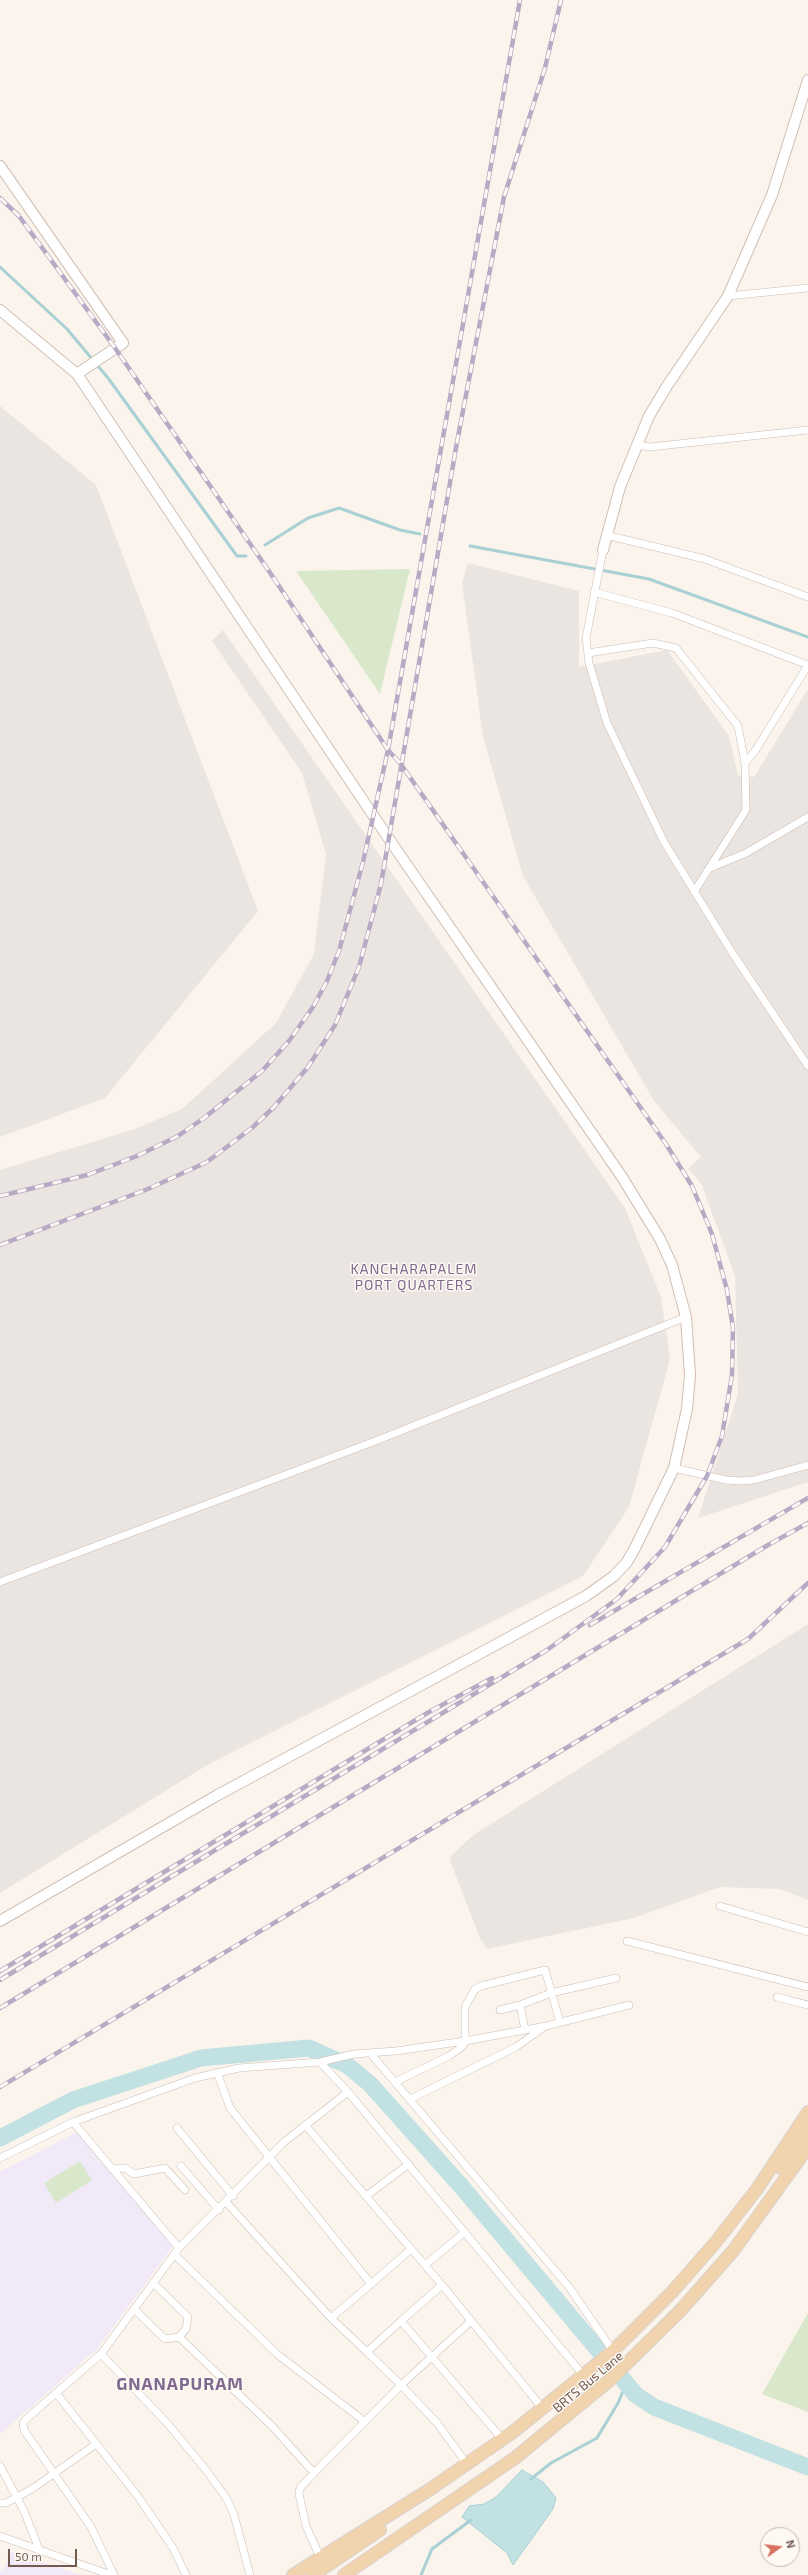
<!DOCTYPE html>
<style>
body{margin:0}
#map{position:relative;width:808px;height:2575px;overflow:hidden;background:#fbf4ec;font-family:"Exo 2",sans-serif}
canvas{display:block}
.north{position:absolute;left:760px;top:2527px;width:40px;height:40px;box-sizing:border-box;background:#fef8f3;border:1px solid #c7b9b2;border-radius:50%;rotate:75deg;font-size:11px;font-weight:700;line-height:16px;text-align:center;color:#745b51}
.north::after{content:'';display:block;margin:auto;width:14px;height:18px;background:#d67160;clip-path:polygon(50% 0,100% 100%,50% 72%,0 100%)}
.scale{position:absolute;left:8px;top:2549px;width:69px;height:18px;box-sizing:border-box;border:2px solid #745b51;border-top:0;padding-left:5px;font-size:12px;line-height:14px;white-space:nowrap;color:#745b51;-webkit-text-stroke:3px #fef8f3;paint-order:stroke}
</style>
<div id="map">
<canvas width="808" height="2575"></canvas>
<div class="north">N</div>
<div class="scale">50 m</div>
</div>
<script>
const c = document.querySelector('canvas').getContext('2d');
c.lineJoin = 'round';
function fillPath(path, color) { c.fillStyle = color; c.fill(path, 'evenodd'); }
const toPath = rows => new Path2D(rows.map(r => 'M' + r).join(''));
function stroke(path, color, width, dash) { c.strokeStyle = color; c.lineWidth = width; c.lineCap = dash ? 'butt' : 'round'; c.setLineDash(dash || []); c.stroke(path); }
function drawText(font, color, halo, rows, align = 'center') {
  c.font = font + ' "Exo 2",sans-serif'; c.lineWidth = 3; c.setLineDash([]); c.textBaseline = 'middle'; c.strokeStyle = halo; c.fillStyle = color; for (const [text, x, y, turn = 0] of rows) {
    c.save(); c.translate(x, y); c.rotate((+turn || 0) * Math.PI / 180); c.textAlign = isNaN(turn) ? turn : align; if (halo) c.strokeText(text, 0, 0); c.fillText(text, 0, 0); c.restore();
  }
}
const industrial = toPath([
 [0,406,96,485,258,911,105,1098,0,1137],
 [468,563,579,591,579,667,667,650,729,736,738,775,754,777,808,689,808,1482,698,1518,738,1394,735,1276,701,1183,688,1169,701,1157,654,1101,523,876,483,737,462,583],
 [223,630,625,1208,661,1297,670,1359,629,1507,583,1576,209,1764,0,1893,0,1170,135,1129,182,1109,276,1023,314,954,326,854,302,773,212,641],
 [808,1624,808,1900,780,1889,720,1887,634,1918,487,1949,480,1938,449,1858,472,1836]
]);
const education = toPath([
 [77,2132,173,2246,97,2349,0,2434,0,2172],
 [11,2552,81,2575,0,2575,0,2570,4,2569]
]);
const green = toPath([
 [410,569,380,694,296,571],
 [80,2161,92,2180,56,2203,44,2183],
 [808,2313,808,2412,762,2394]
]);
const water = toPath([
 [522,2470,543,2482,556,2498,553,2509,513,2565,507,2553,462,2517,469,2506,484,2504,496,2497,522,2470]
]);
const stream = toPath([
 [0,267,67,329,108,378,237,556,246,556],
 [265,545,308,518,339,508,400,530,420,534],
 [470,546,649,579,808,637],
 [531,2479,551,2463,597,2438,618,2403,626,2384],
 [421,2575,432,2549,471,2520]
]);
const river = toPath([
 [0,2138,73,2100,201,2058,309,2048,347,2065,370,2084,461,2186,636,2395,654,2407,808,2467]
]);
const street = toPath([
 [728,296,808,288],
 [637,445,650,447,808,430],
 [606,535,705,559,808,597],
 [603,550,586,638,589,663,607,723,664,842,733,954,808,1066],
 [594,592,672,613,808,665],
 [588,653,653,643,676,648,738,726,745,763,746,810,694,892],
 [745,763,755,751,808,665],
 [710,868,746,853,808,817],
 [674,1468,726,1480,741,1481,754,1480,808,1465],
 [0,1582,378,1440,686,1317],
 [720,1906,808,1932],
 [627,1941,808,1987],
 [777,1997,808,2005],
 [520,2005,525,2030],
 [500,2010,520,2005,551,1993,616,1978],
 [371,2054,569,2287,613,2351],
 [217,2072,230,2108,371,2284,411,2249],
 [395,2082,449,2056,463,2046,465,2041,465,2007,475,1989,481,1986,545,1970,560,2022],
 [348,2092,584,2376],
 [410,2099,516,2047,544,2027],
 [73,2122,179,2248],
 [305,2125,442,2285,543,2409],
 [177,2128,233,2196],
 [0,2158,73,2122,195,2078,239,2068,320,2062],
 [181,2166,219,2210],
 [112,2169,125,2168,134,2174,165,2168,185,2190],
 [366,2196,409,2164],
 [226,2202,331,2318,371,2284],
 [174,2254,277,2354,364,2421],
 [425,2265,465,2232],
 [442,2285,401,2321,503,2440],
 [134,2309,165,2339,179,2337,186,2329,188,2317,153,2283],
 [331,2318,367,2352],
 [179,2337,273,2427,314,2473,401,2385,367,2352,401,2321],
 [101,2354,56,2393,137,2495,173,2548,186,2575],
 [56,2393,25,2420,23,2424,24,2430,91,2527,114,2575],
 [467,2464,437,2423,401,2385,471,2321],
 [0,2466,24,2511,39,2549],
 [314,2473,300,2488,299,2494,306,2526,320,2557],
 [0,2503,6,2503,32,2489,96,2444],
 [0,2536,111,2575],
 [250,2575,234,2515,227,2499,206,2470,168,2424,101,2354,179,2248,284,2142,348,2092,320,2062,354,2054,396,2051,465,2041,546,2026,629,2005]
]);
const secondary = toPath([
 [0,166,123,343,77,374,389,839,622,1177,660,1239,672,1265,686,1317,690,1375,687,1409,674,1468,635,1548,627,1562,614,1576,586,1596,216,1796,0,1921],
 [0,310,77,374],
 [603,550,620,487,649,416,667,386,728,296,772,195,808,80]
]);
const primary = toPath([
 [781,2168,808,2129],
 [293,2575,429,2490,513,2432,613,2351,673,2291,715,2243,757,2189,808,2112],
 [313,2575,380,2530],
 [344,2575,515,2458,611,2379,680,2311,733,2251,808,2147]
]);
const rail = toPath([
 [0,198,19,216,115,348,273,577,388,750,400,763,666,1144,692,1186,712,1234,727,1290,733,1328,732,1375,722,1436,707,1476,665,1547,617,1599,547,1650,0,1980],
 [0,1196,87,1175,137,1156,178,1136,204,1118,262,1071,289,1041,313,1007,327,981,339,951,363,862,388,750,520,0],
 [0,1245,148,1189,207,1162,253,1127,274,1107,308,1067,335,1025,359,967,381,884,457,442,504,197,545,68,561,0],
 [590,1625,808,1498],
 [0,1971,429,1712,492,1678],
 [0,2008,768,1545,808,1523],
 [0,2087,748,1639,808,1583]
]);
const streetNames = [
 ["BRTS Bus Lane",588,2382,-40]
];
const neighbourhoodNames = [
 ["KANCHARAPALEM",414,1269],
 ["PORT QUARTERS",414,1285]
];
const districtNames = [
 ["GNANAPURAM",180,2384]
];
fillPath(industrial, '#ebe5e1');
fillPath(education, '#f1e9f8');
fillPath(green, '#d9e8cb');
fillPath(water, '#c2e1e3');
stroke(water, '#a9d0d4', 1);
stroke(stream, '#a9d0d4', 3);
stroke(river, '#c2e1e3', 17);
stroke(street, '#ccbcb3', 8);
stroke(secondary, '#d1beb3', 12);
stroke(primary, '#d8d1ce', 14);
stroke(street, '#fff', 7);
stroke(secondary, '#fff', 10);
stroke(primary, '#f1d3ad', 12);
stroke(rail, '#b7aac5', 4.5);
stroke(rail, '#fef8f3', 3, [9]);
drawText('13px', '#745b51', '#fef8f3', streetNames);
c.letterSpacing = '1px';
drawText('14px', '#80698f', '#fef8f3', neighbourhoodNames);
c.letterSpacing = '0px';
c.letterSpacing = '1px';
drawText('bold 17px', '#80698f', '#fef8f3', districtNames);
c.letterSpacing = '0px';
</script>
